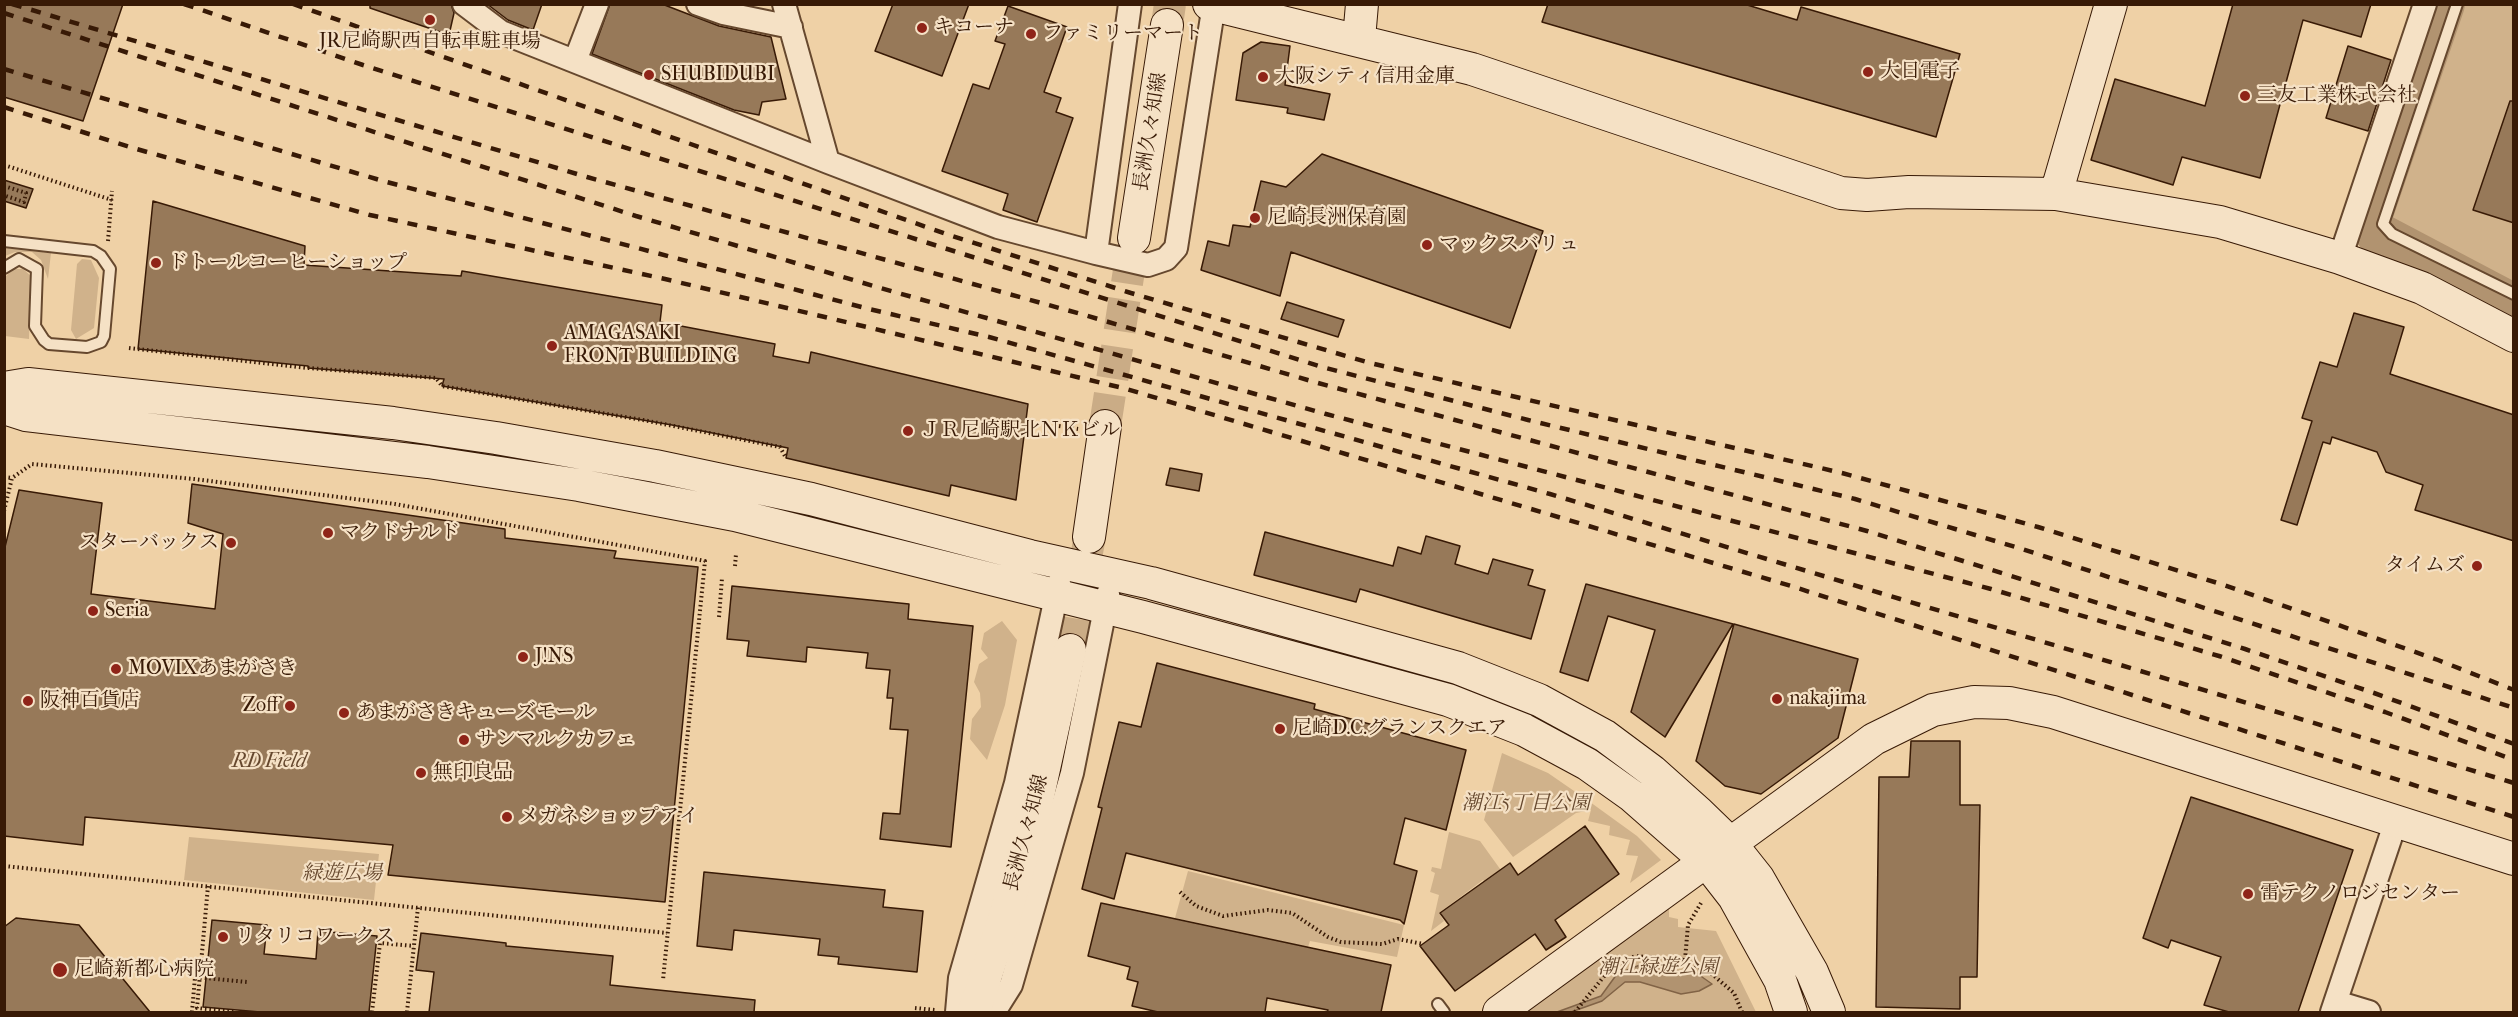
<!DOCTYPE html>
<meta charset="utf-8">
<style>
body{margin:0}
#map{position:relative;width:2518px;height:1017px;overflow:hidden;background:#efd1a6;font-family:"IM FELL French Canon",serif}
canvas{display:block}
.frame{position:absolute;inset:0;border:6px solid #381a06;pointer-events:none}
</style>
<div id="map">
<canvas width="2518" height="1017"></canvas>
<div class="frame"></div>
</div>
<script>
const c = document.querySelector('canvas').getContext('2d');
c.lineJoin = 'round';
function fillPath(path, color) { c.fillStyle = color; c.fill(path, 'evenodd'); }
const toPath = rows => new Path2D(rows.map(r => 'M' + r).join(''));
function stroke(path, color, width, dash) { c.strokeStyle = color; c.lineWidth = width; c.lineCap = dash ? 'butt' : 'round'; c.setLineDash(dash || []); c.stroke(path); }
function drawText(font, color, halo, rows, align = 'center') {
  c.font = font + ' "IM FELL French Canon","Noto Serif JP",serif'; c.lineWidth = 4.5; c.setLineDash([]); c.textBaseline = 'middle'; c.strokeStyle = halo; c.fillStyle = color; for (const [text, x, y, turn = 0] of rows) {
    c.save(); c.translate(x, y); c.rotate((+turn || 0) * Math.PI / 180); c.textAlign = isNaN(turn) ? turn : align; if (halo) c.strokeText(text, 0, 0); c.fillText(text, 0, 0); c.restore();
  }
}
const green = toPath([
 [2440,5,2513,5,2513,312,2464,283,2369,238,2367,228,2378,185],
 [5,248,51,253,48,279,41,260,32,252,15,252,5,256],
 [82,259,91,260,99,278,94,328,76,339,71,330,77,264],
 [14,269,23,269,31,276,29,339,5,336,6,276],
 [1002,621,1017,640,1005,705,987,760,970,739,972,719,981,707,980,693,974,682,979,664,988,658,981,649,984,633],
 [1502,753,1548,773,1590,802,1637,836,1661,860,1630,883,1638,856,1626,855,1630,840,1609,835,1610,826,1588,821,1591,810,1576,813,1513,857,1484,820],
 [1449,832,1480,841,1508,880,1493,890,1483,880,1439,913,1444,921,1431,931,1439,895,1430,892,1435,873,1431,871,1432,867,1441,869],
 [189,837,379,854,374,900,184,880],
 [1188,871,1404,925,1397,957,1310,941,1308,947,1175,918],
 [1669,904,1669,917,1678,919,1678,927,1716,931,1756,1012,1522,1012]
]);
const water = toPath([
 [1655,963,1675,964,1674,971,1695,972,1712,984,1699,991,1681,994,1640,982,1625,982,1602,1001,1571,1012,1557,1012,1601,996,1617,974,1640,965,1655,963]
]);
const river = toPath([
 [2444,4,2369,223,2374,231,2514,305]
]);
const building = toPath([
 [4,4,123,4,83,121,4,97,4,4],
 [370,4,451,4,454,13,449,35,370,8,370,4],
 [487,4,542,4,533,30,508,20,487,4],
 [610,4,662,4,719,26,771,37,786,99,762,102,759,115,734,110,592,54,610,4],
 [893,4,969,4,942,76,875,51,893,4],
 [1548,4,1744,4,1797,20,1801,7,1960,54,1936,137,1542,22,1548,4],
 [2233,4,2371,4,2361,37,2303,20,2260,178,2182,157,2173,185,2091,160,2115,79,2205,106,2233,4],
 [1008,6,1067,27,1044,92,1061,98,1056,112,1073,118,1037,222,1003,210,1008,194,942,171,973,84,989,89,1005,44,995,41,1008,6],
 [1261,42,1290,46,1285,85,1330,94,1324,120,1287,113,1288,108,1236,100,1243,53,1261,42],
 [2348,46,2391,60,2368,131,2326,118,2348,46],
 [2510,101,2514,101,2514,223,2473,210,2510,101],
 [1322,154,1543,231,1510,328,1291,252,1280,296,1201,270,1208,241,1229,246,1233,225,1250,227,1261,181,1286,187,1322,154],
 [4,180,33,189,26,208,4,201,4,180],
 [153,201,305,246,304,265,461,276,462,271,662,305,660,322,775,344,773,356,809,363,811,352,1028,404,1016,500,951,485,949,496,786,458,788,448,672,425,442,386,444,379,308,368,308,366,138,349,153,201],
 [1287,302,1344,320,1338,337,1281,319,1287,302],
 [2354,313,2404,327,2390,374,2514,415,2514,541,2415,510,2423,485,2386,472,2377,452,2332,437,2330,444,2323,442,2297,525,2281,520,2312,421,2302,418,2320,362,2337,367,2354,313],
 [1170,468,1202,474,1199,491,1166,485,1170,468],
 [192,484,505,529,505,538,616,551,614,558,698,567,665,902,388,875,393,845,85,817,83,845,4,836,4,551,19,490,102,503,91,594,215,609,223,534,188,523,192,484],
 [1265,532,1393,566,1398,547,1421,554,1426,536,1460,546,1455,564,1488,574,1493,559,1533,570,1528,585,1545,590,1531,639,1360,589,1356,602,1254,575,1265,532],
 [1586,584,1733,624,1665,737,1631,712,1655,630,1608,616,1588,681,1560,672,1586,584],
 [732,586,909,604,908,619,973,626,951,847,880,839,883,813,900,814,908,730,890,729,893,698,887,698,890,670,866,668,868,653,807,647,806,662,747,656,749,641,727,639,732,586],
 [1734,624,1858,659,1838,738,1761,794,1725,786,1696,761,1734,624],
 [1157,663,1315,704,1314,709,1466,750,1446,830,1405,818,1394,864,1417,871,1404,924,1400,920,1126,853,1114,899,1082,889,1102,808,1098,807,1119,722,1141,727,1157,663],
 [1911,741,1960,741,1960,805,1980,805,1977,977,1960,977,1960,1009,1876,1007,1879,777,1909,777,1911,741],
 [2191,797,2353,850,2298,1012,2229,1012,2204,1005,2221,957,2171,940,2168,948,2143,938,2191,797],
 [1585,826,1619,874,1555,920,1566,937,1546,950,1535,934,1455,991,1420,946,1449,925,1440,913,1510,863,1518,875,1585,826],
 [704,872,885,890,883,907,923,911,917,972,838,964,839,957,818,955,820,939,734,930,732,950,697,946,704,872],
 [1101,903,1391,965,1381,1012,1327,1012,1328,1010,1267,998,1265,1012,1158,1012,1132,1006,1138,982,1127,979,1130,967,1088,956,1101,903],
 [16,918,79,925,150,1012,4,1012,4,927,16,918],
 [212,920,267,925,264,954,316,959,318,931,377,936,369,1012,260,1012,203,1007,212,920],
 [421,933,506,943,506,946,613,956,610,985,755,1000,754,1012,429,1012,434,972,416,970,421,933]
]);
const secondaryTunnel = toPath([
 [1167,25,1170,4],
 [1105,426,1134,238],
 [1070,650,1089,541]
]);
const path = toPath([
 [4,165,112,200],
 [4,186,26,193,24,202,6,196],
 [108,241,112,191],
 [129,348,308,368,436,378,442,386,643,420,780,447,786,458],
 [1059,426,1078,429],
 [4,477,12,478],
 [4,511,12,478,32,464,194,479,395,504,705,561,663,980],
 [735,566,736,554],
 [719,617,722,578],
 [4,866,667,933],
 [208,886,197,1008,234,1012],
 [1180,892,1196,906,1223,916,1268,910,1292,913,1328,937,1341,942,1382,944,1398,939,1423,944],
 [1701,903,1688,925,1685,960,1713,975,1734,993,1742,1012],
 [915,1008,935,1010],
 [192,1012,195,977,247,982],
 [372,1012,380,943,414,946],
 [407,1012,418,907],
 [1575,1012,1610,969,1635,956,1685,960]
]);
const lane = toPath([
 [2457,4,2383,224,2392,234,2514,294],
 [4,241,93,251,101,256,110,269,104,336,101,342,87,347,49,344,44,340,35,326,37,269,19,259,4,268],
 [1438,1004,1444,1012]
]);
const street = toPath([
 [464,4,501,32,828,162,998,227,1096,253],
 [698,4,723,13,791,27],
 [784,4,828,162],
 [1130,4,1096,253,1148,265,1166,259,1176,248,1214,4],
 [575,61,597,4],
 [2340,258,2425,4],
 [2336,1002,2369,1012],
 [957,1012,960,978,1016,783,1059,583],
 [994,1012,1011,985,1072,773,1108,594],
 [2332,1012,2396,821]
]);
const secondary = toPath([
 [1209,4,1472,69,1841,193,1867,195,1909,192,2056,194,2220,222,2340,258,2422,288,2514,336],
 [1359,39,1362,4],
 [2056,194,2111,4],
 [1134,238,1167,25],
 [4,388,28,384,393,423,496,438,655,466,811,499,1030,556,1151,583,1458,668,1539,700,1605,736,1652,771,1699,813,1731,844,1758,878,1812,972,1829,1012],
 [4,408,26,415,428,462,579,485,735,515,1143,617,1448,700,1524,730,1587,764,1632,796,1706,861,1734,897,1780,980,1791,1012],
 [1089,537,1105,426],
 [974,1012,1005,916,1036,805,1070,650],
 [1499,1012,1874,739,1933,710,1974,702,2009,703,2053,712,2514,859]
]);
const rail = toPath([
 [12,4,587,177,1081,314,1318,383,1867,531,2245,649,2374,693,2514,744],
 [184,4,363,65,1322,367,1528,420,1855,499,2022,549,2514,708],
 [293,4,949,235,1131,293,1370,363,1842,473,2038,527,2224,585,2438,660,2514,690],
 [4,13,636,216,877,287,1326,414,1991,589,2219,656,2385,712,2514,760],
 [4,69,383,181,869,309,989,337,1550,494,2514,783],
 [4,107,133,148,370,215,665,279,1123,388,1791,586,2514,817]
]);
const markers = [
 [430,20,6,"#8f2418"],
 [922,28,6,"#8f2418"],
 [1031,34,6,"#8f2418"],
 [1868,72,6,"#8f2418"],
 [649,75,6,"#8f2418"],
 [1263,77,6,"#8f2418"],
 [2245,96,6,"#8f2418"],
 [1255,218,6,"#8f2418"],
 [1427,245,6,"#8f2418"],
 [156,263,6,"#8f2418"],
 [552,346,6,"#8f2418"],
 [908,431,6,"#8f2418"],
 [328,533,6,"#8f2418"],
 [231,543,6,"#8f2418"],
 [2477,566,6,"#8f2418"],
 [93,611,6,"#8f2418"],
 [523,657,6,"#8f2418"],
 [116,669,6,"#8f2418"],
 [1777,699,6,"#8f2418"],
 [28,701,6,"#8f2418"],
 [290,706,6,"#8f2418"],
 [344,713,6,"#8f2418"],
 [1280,729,6,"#8f2418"],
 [464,740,6,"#8f2418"],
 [421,773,6,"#8f2418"],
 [507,817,6,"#8f2418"],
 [2248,894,6,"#8f2418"],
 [223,937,6,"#8f2418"],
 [60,970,8,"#8f2418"]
];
const poiNames = [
 ["キコーナ",934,28],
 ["ファミリーマート",1043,34],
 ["JR尼崎駅西自転車駐車場",430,42,"center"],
 ["大日電子",1880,72],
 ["SHUBIDUBI",661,75],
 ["大阪シティ信用金庫",1275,77],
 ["三友工業株式会社",2257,96],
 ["尼崎長洲保育園",1267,218],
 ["マックスバリュ",1439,245],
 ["ドトールコーヒーショップ",168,263],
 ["AMAGASAKI",564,334],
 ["FRONT BUILDING",564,357],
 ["ＪＲ尼崎駅北ＮＫビル",920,431],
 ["マクドナルド",340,533],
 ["スターバックス",219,543,"right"],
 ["タイムズ",2465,566,"right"],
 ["Seria",105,611],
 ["J!NS",535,657],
 ["MOVIXあまがさき",128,669],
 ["nakajima",1789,699],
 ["阪神百貨店",40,701],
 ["Zoff",278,706,"right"],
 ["あまがさきキューズモール",356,713],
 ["尼崎D.C.グランスクエア",1292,729],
 ["サンマルクカフェ",476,740],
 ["無印良品",433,773],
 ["メガネショップアイ",519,817],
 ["雷テクノロジセンター",2260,894],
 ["リタリコワークス",235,937],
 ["尼崎新都心病院",74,970]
];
const streetNames = [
 ["長洲久々知線",1151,132,-81],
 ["長洲久々知線",1027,833,-75]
];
const parkNames = [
 ["RD Field",269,762],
 ["潮江5丁目公園",1526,804],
 ["緑遊広場",342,874],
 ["潮江緑遊公園",1658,968]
];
fillPath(green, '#d0b28b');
fillPath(water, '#b19370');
stroke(water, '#816346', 1.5);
stroke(river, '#b19370', 42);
fillPath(building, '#977959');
stroke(building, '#381a06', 1.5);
stroke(secondaryTunnel, '#caac86', 32, [32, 16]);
stroke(lane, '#66482e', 14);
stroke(street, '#66482e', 26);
stroke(secondary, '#381a06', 34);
stroke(path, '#381a06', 4, [1.5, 3]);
stroke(lane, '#f5e1c5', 10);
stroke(street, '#f5e1c5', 22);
stroke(secondary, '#f5e1c5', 32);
stroke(rail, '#381a06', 4.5, [10, 10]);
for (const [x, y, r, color] of markers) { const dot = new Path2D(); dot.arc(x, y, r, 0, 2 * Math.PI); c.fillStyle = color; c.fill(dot); stroke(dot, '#f5e1c5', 2); }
drawText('20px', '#381a06', '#f5e1c5', poiNames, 'left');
drawText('20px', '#381a06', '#f5e1c5', streetNames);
drawText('italic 20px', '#66482e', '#f5e1c5', parkNames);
</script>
